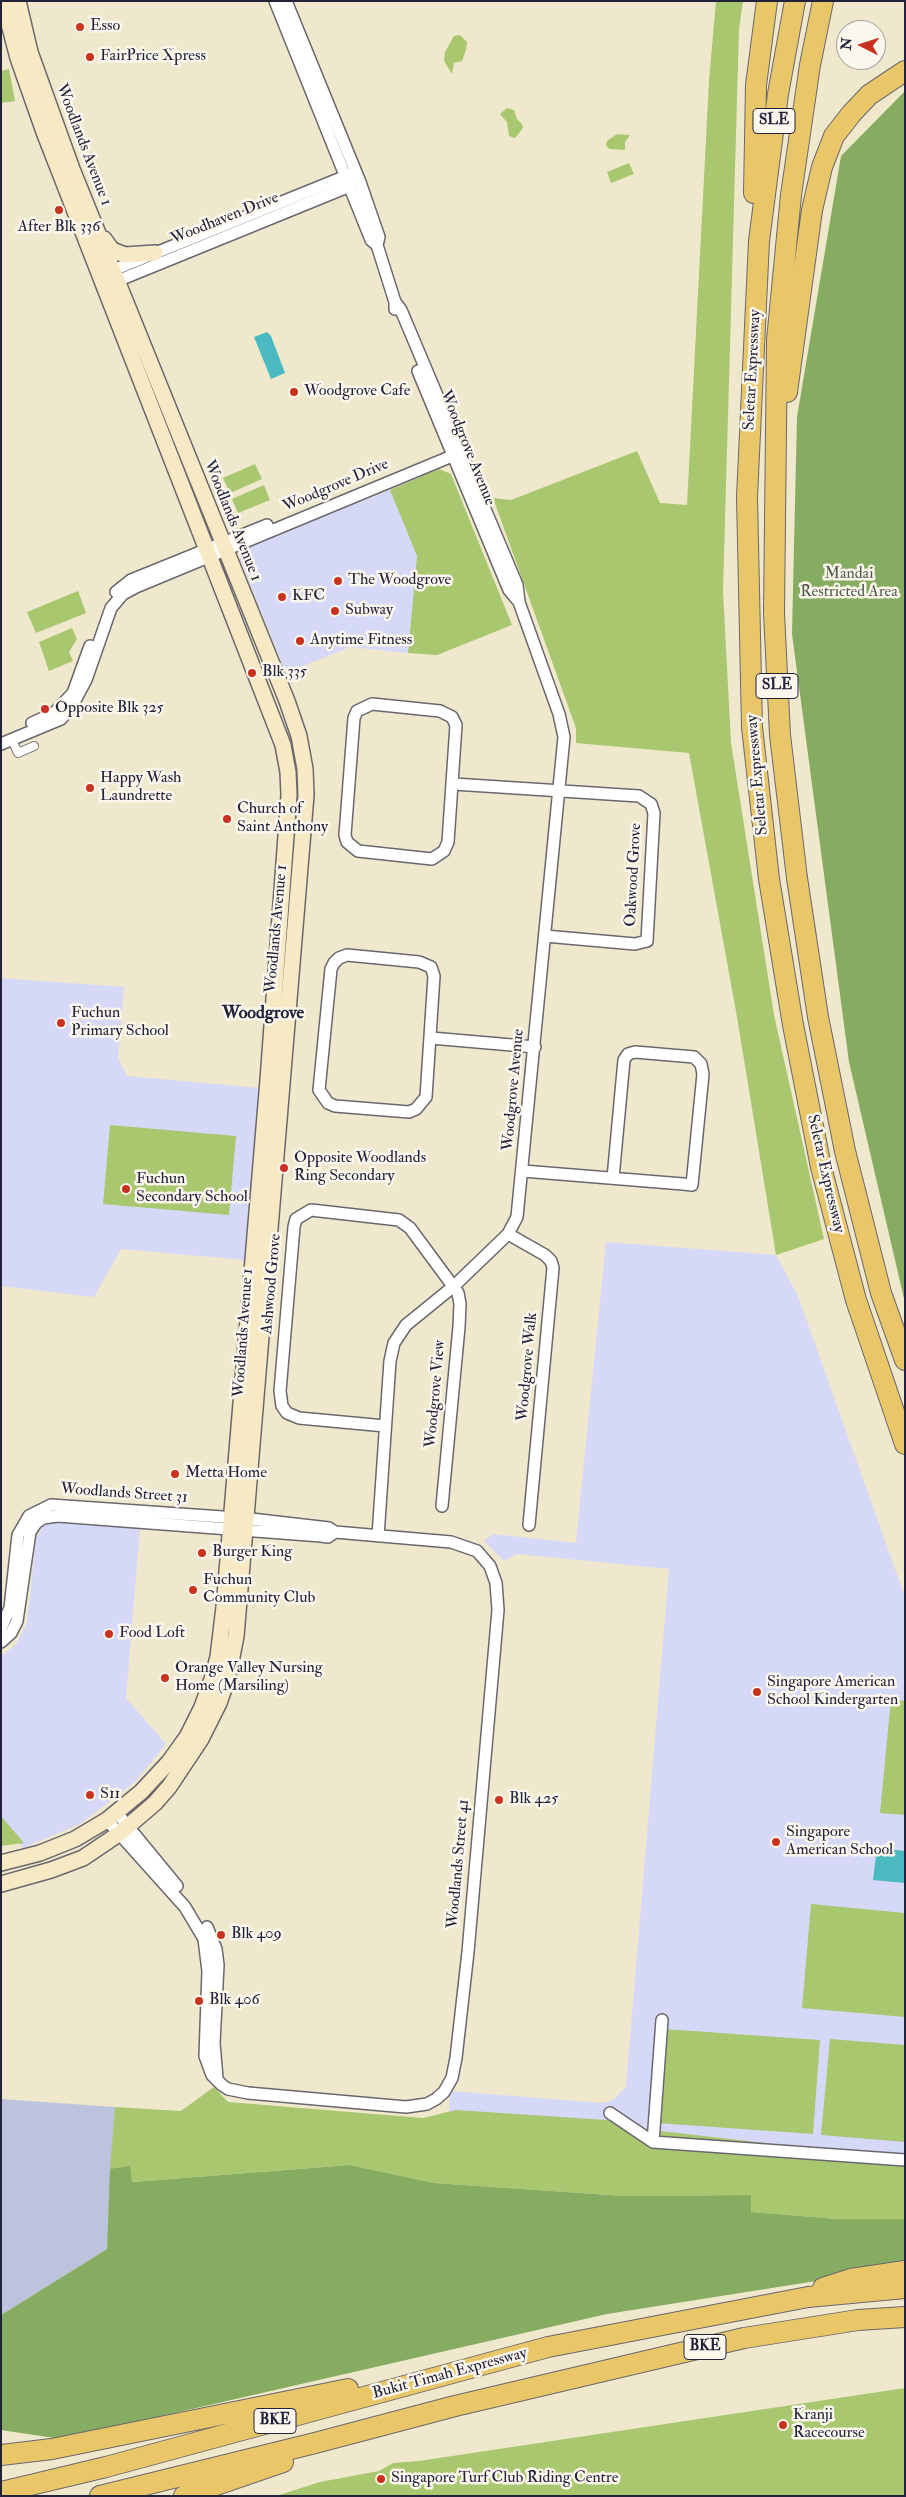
<!DOCTYPE html>
<style>
body{margin:0}
#map{position:relative;width:906px;height:2497px;overflow:hidden;background:#efe8cc;font-family:"IM FELL Double Pica",serif}
canvas{display:block}
.frame{position:absolute;inset:0;border:2px solid #22223b;pointer-events:none}
.north{position:absolute;left:836px;top:20px;width:50px;height:50px;box-sizing:border-box;background:#fbf7ec;border:1px solid #a4a2a5;border-radius:50%;rotate:275deg;font-size:14px;font-weight:700;line-height:20px;text-align:center;color:#22223b}
.north::after{content:'';display:block;margin:auto;width:18px;height:22px;background:#c8321e;clip-path:polygon(50% 0,100% 100%,50% 72%,0 100%)}
</style>
<div id="map">
<canvas width="906" height="2497"></canvas>
<div class="frame"></div>
<div class="north">N</div>
</div>
<script>
const c = document.querySelector('canvas').getContext('2d');
c.lineJoin = 'round';
function fillPath(path, color) { c.fillStyle = color; c.fill(path, 'evenodd'); }
const toPath = rows => new Path2D(rows.map(r => 'M' + r).join(''));
function stroke(path, color, width, dash) { c.strokeStyle = color; c.lineWidth = width; c.lineCap = dash ? 'butt' : 'round'; c.setLineDash(dash || []); c.stroke(path); }
function drawText(font, color, halo, rows, align = 'center') {
  c.font = font + ' "IM FELL Double Pica",serif'; c.lineWidth = 5; c.setLineDash([]); c.textBaseline = 'middle'; c.strokeStyle = halo; c.fillStyle = color; for (const [text, x, y, turn = 0] of rows) {
    c.save(); c.translate(x, y); c.rotate((+turn || 0) * Math.PI / 180); c.textAlign = isNaN(turn) ? turn : align; if (halo) c.strokeText(text, 0, 0); c.fillText(text, 0, 0); c.restore();
  }
}
const built = toPath([
 [390,490,417,556,408,653,350,647,286,673,240,559,245,548],
 [1,978,124,987,118,1058,127,1076,260,1088,245,1260,121,1249,94,1297,1,1286],
 [606,1242,776,1255,798,1296,905,1597,905,2160,448,2133,450,2091,603,2103,613,2100,626,2087,669,1569,517,1554,504,1561,484,1541,493,1534,576,1543],
 [56,1521,140,1528,126,1698,166,1744,135,1782,80,1824,23,1848,1,1822,1,1657,16,1644,27,1623,36,1538,43,1526]
]);
const industrial = toPath([
 [1,2099,115,2107,107,2249,1,2315]
]);
const green = toPath([
 [716,1,743,1,739,29,723,591,731,743,774,1015,824,1239,776,1255,737,1017,689,753,576,743,576,728,493,498,511,500,637,451,660,503,687,505,709,81],
 [460,35,467,42,466,50,462,61,454,63,452,74,444,61,445,52,454,36],
 [9,69,15,101,1,103,1,71],
 [507,108,514,110,517,119,522,124,523,128,515,138,509,136,507,122,500,114],
 [617,134,630,135,625,142,625,150,610,149,606,146,607,141],
 [629,163,634,174,611,183,607,172],
 [255,464,262,479,230,493,223,478],
 [439,469,451,474,512,625,437,655,408,653,417,556,390,490],
 [264,485,270,500,238,513,232,499],
 [78,591,86,613,36,633,27,612],
 [72,628,77,639,69,652,73,661,49,671,39,642],
 [110,1125,236,1136,229,1215,103,1204],
 [891,1699,905,1701,905,1815,880,1813],
 [1,1816,24,1843,1,1846],
 [811,1904,905,1913,905,2017,802,2008],
 [664,2029,820,2040,813,2134,657,2123],
 [830,2039,905,2045,905,2142,821,2135],
 [214,2087,228,2102,423,2118,456,2110,622,2121,634,2128,905,2159,905,2219,838,2219,750,2212,751,2195,624,2196,434,2183,350,2165,131,2182,110,2169,115,2107,181,2111],
 [905,2388,905,2496,276,2496,320,2482,379,2471,393,2463,419,2461]
]);
const forest = toPath([
 [905,91,905,1303,849,1062,792,634,797,417,841,156],
 [350,2165,434,2183,624,2196,751,2195,751,2212,838,2219,905,2219,905,2267,607,2314,61,2439,1,2430,1,2315,107,2249,110,2169,130,2166,132,2182]
]);
const water = toPath([
 [267,332,271,336,285,373,271,379,254,337],
 [877,1848,905,1851,905,1883,873,1880]
]);
const pedestrian = toPath([
 [12,740,18,753,34,746]
]);
const minor = toPath([
 [275,1,371,240,377,245],
 [286,1,360,182,379,237,377,245,395,302,395,309],
 [106,273,356,172],
 [112,283,360,182],
 [418,371,509,590,519,602],
 [116,592,131,580,267,525],
 [372,704,440,711,452,717,456,725,448,842,444,851,432,859,358,851,347,842,345,835,354,718,357,711,372,704],
 [32,723,54,713,73,693,90,646],
 [1,744,61,719,72,706,86,680,111,608,123,594,136,587,457,454],
 [454,784,639,796,651,804,654,813,647,941,635,944,545,936],
 [347,955,419,962,431,967,434,976,426,1097,416,1109,409,1112,335,1106,328,1103,319,1090,331,969,334,963,339,958,347,955],
 [431,1038,535,1047],
 [523,1171,683,1184,692,1185,703,1074,701,1064,694,1057,635,1052,628,1054,624,1060,613,1178],
 [508,1234,545,1255,551,1261,553,1268,529,1525],
 [385,1426,299,1418,287,1413,282,1406,280,1391,294,1227,296,1219,311,1210,399,1220,410,1228,458,1293,460,1304,459,1327,442,1506],
 [378,1536,390,1361,394,1343,406,1325,454,1286,508,1234,517,1217,564,737,559,714,519,602,517,585,401,310,395,302],
 [1,1628,10,1608,18,1535,29,1516,51,1505,251,1519,329,1528,335,1532,451,1542,477,1551,490,1566,496,1583,498,1610,468,1952,456,2058,452,2078,444,2092,436,2099,427,2104,406,2107,248,2093,228,2089,222,2085,212,2075,205,2056,208,1971,204,1939,185,1907,107,1820],
 [1,1642,11,1633,17,1621,30,1532,36,1523,43,1518,58,1516,321,1536,328,1537,335,1532],
 [117,1813,177,1886],
 [207,1927,216,1949,218,1965,214,2043,217,2078],
 [610,2113,653,2142,905,2160],
 [653,2142,662,2020]
]);
const secondary = toPath([
 [104,239,112,250,125,255,155,253],
 [1,1863,40,1853,75,1839,107,1820,141,1792,169,1762,187,1737,202,1707,212,1679,218,1657,224,1607,268,1080,289,795,288,772,283,745,44,132,18,58,3,1],
 [1,1884,51,1870,83,1858,120,1833,155,1803,169,1787,201,1739,219,1703,228,1677,236,1636,244,1541,306,795,305,769,299,736,287,701,72,169,30,52,18,1]
]);
const motorway = toPath([
 [795,1,778,94,759,241,747,497,752,727,769,879,793,1025,821,1167,856,1300,905,1444],
 [823,1,810,65,791,195,777,340,774,613,780,735,797,878,818,1017,845,1151,881,1293,905,1360],
 [754,193,756,85,767,1],
 [787,392,812,210,822,167,834,136,852,113,869,95,905,71],
 [823,2288,851,2279,905,2271],
 [1,2455,52,2449,348,2389],
 [1,2492,106,2467,548,2347,808,2297,905,2288],
 [100,2496,315,2443,455,2406,744,2338,858,2320,905,2317],
 [184,2496,283,2462]
]);
const markers = [
 [80,27,5,"#c8321e"],
 [90,57,5,"#c8321e"],
 [59,210,5,"#c8321e"],
 [294,392,5,"#c8321e"],
 [338,581,5,"#c8321e"],
 [282,597,5,"#c8321e"],
 [335,611,5,"#c8321e"],
 [300,641,5,"#c8321e"],
 [252,673,5,"#c8321e"],
 [45,709,5,"#c8321e"],
 [90,788,5,"#c8321e"],
 [227,819,5,"#c8321e"],
 [61,1023,5,"#c8321e"],
 [284,1168,5,"#c8321e"],
 [126,1189,5,"#c8321e"],
 [175,1474,5,"#c8321e"],
 [202,1553,5,"#c8321e"],
 [193,1590,5,"#c8321e"],
 [109,1634,5,"#c8321e"],
 [165,1678,5,"#c8321e"],
 [757,1692,5,"#c8321e"],
 [90,1795,5,"#c8321e"],
 [499,1800,5,"#c8321e"],
 [776,1842,5,"#c8321e"],
 [221,1935,5,"#c8321e"],
 [199,2001,5,"#c8321e"],
 [783,2425,5,"#c8321e"],
 [381,2479,5,"#c8321e"]
];
const shields = [
 [774,121,42],
 [777,686,42],
 [705,2347,42],
 [275,2421,42]
];
const shieldNames = [
 ["SLE",774,121],
 ["SLE",777,686],
 ["BKE",705,2347],
 ["BKE",275,2421]
];
const poiNames = [
 ["Esso",90,27],
 ["FairPrice Xpress",100,57],
 ["After Blk 336",59,228,"center"],
 ["Woodgrove Cafe",304,392],
 ["The Woodgrove",348,581],
 ["KFC",292,597],
 ["Subway",345,611],
 ["Anytime Fitness",310,641],
 ["Blk 335",262,673],
 ["Opposite Blk 325",55,709],
 ["Happy Wash",100,779],
 ["Laundrette",100,797],
 ["Church of",237,810],
 ["Saint Anthony",237,828],
 ["Fuchun",71,1014],
 ["Primary School",71,1032],
 ["Opposite Woodlands",294,1159],
 ["Ring Secondary",294,1177],
 ["Fuchun",136,1180],
 ["Secondary School",136,1198],
 ["Metta Home",185,1474],
 ["Burger King",212,1553],
 ["Fuchun",203,1581],
 ["Community Club",203,1599],
 ["Food Loft",119,1634],
 ["Orange Valley Nursing",175,1669],
 ["Home (Marsiling)",175,1687],
 ["Singapore American",767,1683],
 ["School Kindergarten",767,1701],
 ["S11",100,1795],
 ["Blk 425",509,1800],
 ["Singapore",786,1833],
 ["American School",786,1851],
 ["Blk 409",231,1935],
 ["Blk 406",209,2001],
 ["Kranji",793,2416],
 ["Racecourse",793,2434],
 ["Singapore Turf Club Riding Centre",391,2479]
];
const streetNames = [
 ["Woodlands Avenue 1",83,145,69],
 ["Woodhaven Drive",225,219,-22],
 ["Seletar Expressway",753,370,-87],
 ["Woodgrove Avenue",467,448,68],
 ["Woodgrove Drive",336,486,-23],
 ["Woodlands Avenue 1",232,521,68],
 ["Seletar Expressway",758,775,-95],
 ["Oakwood Grove",634,875,-87],
 ["Woodlands Avenue 1",277,929,-85],
 ["Woodgrove Avenue",514,1090,-85],
 ["Seletar Expressway",825,1174,77],
 ["Ashwood Grove",272,1284,-85],
 ["Woodlands Avenue 1",244,1333,-86],
 ["Woodgrove Walk",528,1367,-85],
 ["Woodgrove View",436,1394,-85],
 ["Woodlands Street 31",124,1494,4],
 ["Woodlands Street 41",459,1864,-85],
 ["Bukit Timah Expressway",450,2374,-15]
];
const parkNames = [
 ["Mandai",849,575],
 ["Restricted Area",849,593]
];
const neighbourhoodNames = [
 ["Woodgrove",263,1014]
];
fillPath(built, '#d6d8f8');
fillPath(industrial, '#bec3dd');
fillPath(green, '#a8c76e');
fillPath(forest, '#86ac61');
fillPath(water, '#4abac0');
stroke(pedestrian, '#6a676e', 10);
stroke(minor, '#6a676e', 14);
stroke(secondary, '#6a676e', 18);
stroke(motorway, '#6a676e', 22);
stroke(pedestrian, '#fff', 8);
stroke(minor, '#fff', 11);
stroke(secondary, '#f6e9c3', 15);
stroke(motorway, '#e9c769', 20);
for (const [x, y, r, color] of markers) { const dot = new Path2D(); dot.arc(x, y, r, 0, 2 * Math.PI); c.fillStyle = color; c.fill(dot); stroke(dot, '#fbf7ec', 2); }
for (const [x, y, w] of shields) { const box = new Path2D(); box.roundRect(x - w / 2, y - 12.5, w, 25, 4); c.fillStyle = '#fbf7ec'; c.fill(box); stroke(box, '#22223b', 1); }
drawText('bold 15px', '#22223b', null, shieldNames);
drawText('16px', '#22223b', '#fbf7ec', poiNames, 'left');
drawText('16px', '#22223b', '#fbf7ec', streetNames);
drawText('16px', '#515c4d', '#fbf7ec', parkNames);
drawText('bold 18px', '#22223b', '#fbf7ec', neighbourhoodNames);
</script>
